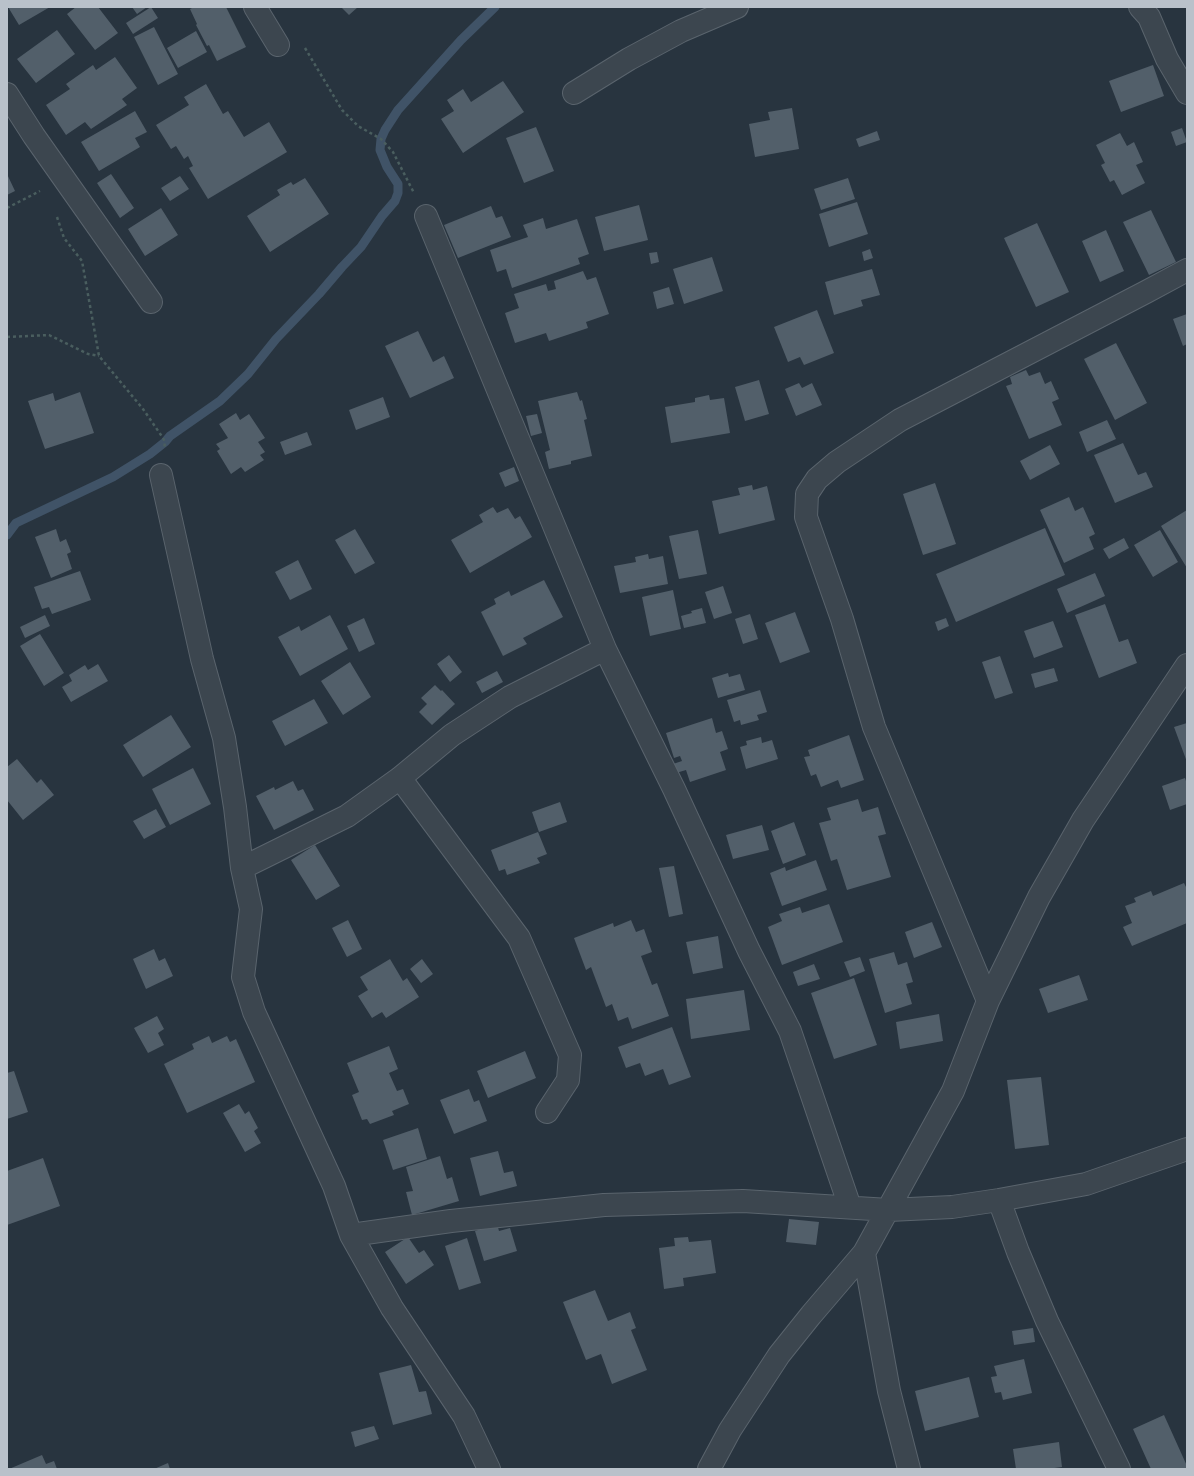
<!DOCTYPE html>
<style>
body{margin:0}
#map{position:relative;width:1194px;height:1476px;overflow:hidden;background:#28343f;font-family:Inter,sans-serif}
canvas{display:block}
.frame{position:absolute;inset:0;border:8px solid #b9c1ca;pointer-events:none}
</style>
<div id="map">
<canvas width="1194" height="1476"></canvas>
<div class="frame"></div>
</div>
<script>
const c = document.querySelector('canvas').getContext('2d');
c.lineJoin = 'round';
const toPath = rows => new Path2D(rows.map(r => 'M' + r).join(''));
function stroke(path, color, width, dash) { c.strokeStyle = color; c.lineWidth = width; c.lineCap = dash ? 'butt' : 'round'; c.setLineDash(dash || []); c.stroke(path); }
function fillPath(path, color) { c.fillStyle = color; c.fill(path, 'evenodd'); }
const stream = toPath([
 [7,535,16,523,113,477,150,454,165,442,170,436,220,401,248,374,276,339,319,294,342,267,361,247,382,216,395,201,398,193,398,184,387,167,380,150,381,139,385,130,398,110,461,40,495,7]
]);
const building = toPath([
 [8,7,50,7,19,25],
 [76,7,98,7,118,33,95,50,67,14],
 [132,7,147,7,137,14],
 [151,7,158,18,133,34,126,23],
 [194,7,226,7,246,47,217,61,209,45,207,46,196,25,197,24,190,9],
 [341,7,358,7,349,15],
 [154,27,178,74,158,85,134,37],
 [57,30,75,54,36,83,17,59],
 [196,31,207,52,178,68,167,48],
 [115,57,137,88,122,99,127,105,91,129,85,122,66,135,46,105,70,89,66,84,93,65,96,70],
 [1153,65,1164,96,1121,112,1109,81],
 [503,81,524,112,463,153,441,119,454,111,447,100,463,89,471,102],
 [206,84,223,114,228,111,244,137,269,122,287,152,208,199,189,168,193,166,188,156,184,159,176,146,171,149,156,125,189,105,184,97],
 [792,108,799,149,755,157,749,124,770,120,768,112],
 [135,111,147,132,135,138,140,147,99,171,81,142],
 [536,127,554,171,524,183,506,138],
 [1182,128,1187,142,1176,146,1171,132],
 [877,131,880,140,859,147,856,139],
 [1120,133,1127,146,1134,142,1143,162,1136,165,1145,183,1122,195,1114,180,1110,182,1101,165,1105,163,1096,145],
 [7,174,15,191,7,195],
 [111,174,134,208,120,218,97,183],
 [180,176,189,189,170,201,161,188],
 [305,178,329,214,270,252,247,216,280,195,277,190,291,182,293,185],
 [848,178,855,199,821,210,814,189],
 [857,202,868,234,829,247,819,214],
 [639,205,648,240,604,251,595,217],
 [491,206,496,218,502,216,511,237,458,258,444,225],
 [161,208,178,235,145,256,128,229],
 [1151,210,1176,262,1149,275,1123,222],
 [543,218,546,229,577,219,589,254,578,258,580,264,512,288,506,269,497,272,490,250,528,237,523,225],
 [1037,223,1069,292,1036,307,1004,238],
 [1106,230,1124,271,1100,282,1082,241],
 [870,249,873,258,864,261,862,252],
 [657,252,659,262,651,264,649,253],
 [712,257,723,291,684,304,673,269],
 [872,269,880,295,861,300,863,306,834,315,825,282],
 [583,271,587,280,596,277,609,314,586,322,588,328,549,341,546,333,515,343,505,313,519,308,514,294,546,284,548,291,556,289,554,281],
 [669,287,674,304,657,309,653,292],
 [817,310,834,353,804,365,800,357,788,362,774,327],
 [1187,314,1187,344,1183,346,1173,319],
 [418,331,433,362,444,356,454,378,410,398,385,346],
 [1116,343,1147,403,1115,420,1084,359],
 [1026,370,1029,376,1040,372,1045,384,1051,381,1059,399,1052,402,1062,425,1029,439,1006,386,1012,384,1010,377],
 [759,380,769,414,745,421,735,387],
 [799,383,802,388,812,383,822,405,796,416,785,389],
 [80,392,94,433,45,449,28,401,53,393,55,401],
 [577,392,580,401,582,400,587,419,584,420,592,456,571,461,571,464,549,469,545,452,550,450,538,401],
 [709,395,710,400,724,398,730,433,671,443,665,407,695,402,695,398],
 [383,397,390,417,356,430,349,410],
 [236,413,240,420,249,414,265,438,258,442,265,452,260,455,264,460,245,472,241,467,231,474,217,451,220,449,216,444,228,438,219,424],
 [537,414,542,433,531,436,526,416],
 [1107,420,1116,439,1087,452,1079,432],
 [307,432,312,445,285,455,280,442],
 [1123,443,1138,475,1146,472,1153,487,1115,503,1094,455],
 [1050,445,1060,464,1030,480,1020,461],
 [514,467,519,481,505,487,499,473],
 [935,483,956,544,923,555,903,494],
 [752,485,753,490,767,486,775,520,719,534,712,501,740,495,738,488],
 [1069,497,1075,511,1083,507,1095,534,1089,537,1094,549,1064,563,1040,510],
 [493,507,497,513,508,508,515,519,520,516,532,537,470,573,451,540,483,522,479,515],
 [1187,510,1187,568,1161,526],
 [1045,528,1065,575,956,622,936,574],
 [56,529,60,542,66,539,71,552,67,554,72,569,51,578,35,537],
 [355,529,375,563,355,574,335,540],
 [698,530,707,574,679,579,669,536],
 [1160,530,1178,562,1153,577,1134,545],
 [1124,538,1129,548,1109,559,1103,549],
 [648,554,649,559,663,556,668,584,620,593,614,566,636,562,635,557],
 [298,560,312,589,290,600,275,572],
 [80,571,91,600,52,614,49,607,42,609,34,587],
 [1095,573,1105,596,1067,613,1057,589],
 [544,580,563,617,523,638,527,644,503,656,481,612,496,604,494,599,509,591,511,596],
 [723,586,732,613,714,619,705,592],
 [673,590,681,629,650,636,642,597],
 [1105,604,1119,642,1128,639,1137,663,1099,678,1075,615],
 [702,608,706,623,684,628,681,616,692,613,691,611],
 [795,612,810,652,780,663,765,623],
 [750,614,758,639,743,644,735,619],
 [45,615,50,626,25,638,20,627],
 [330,615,348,649,300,676,278,637,299,626,301,631],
 [364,618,375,644,359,652,347,626],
 [946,618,949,626,938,631,935,622],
 [1053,621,1063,647,1034,658,1024,631],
 [40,634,64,673,44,686,20,646],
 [449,655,462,672,450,682,437,664],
 [1000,656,1013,693,995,699,982,662],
 [350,662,371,697,343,715,321,681],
 [98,664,108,681,71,702,62,687,72,681,69,675,85,665,88,670],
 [1054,668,1058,681,1035,688,1031,674],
 [497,671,503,682,482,693,476,682],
 [728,673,729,677,740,674,745,690,718,698,712,678],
 [435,685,441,691,442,690,455,704,432,725,419,712,427,704,421,698],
 [760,690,767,712,757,715,759,720,741,725,740,720,734,722,727,700],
 [314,699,328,723,285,746,272,721],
 [171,715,191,747,143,777,123,745],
 [712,718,716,733,722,731,728,749,720,752,726,770,690,782,686,770,676,773,673,764,682,761,680,756,674,758,666,733],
 [1187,723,1187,762,1174,727],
 [849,735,864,780,841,788,838,780,821,787,816,774,811,776,804,757,810,756,808,750],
 [761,737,762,743,772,740,778,759,746,769,740,747,747,745,746,741],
 [17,759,37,783,41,779,54,795,23,820,7,800,7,767],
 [193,768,211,804,170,825,152,789],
 [1185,778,1187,784,1187,804,1170,810,1162,786],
 [293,781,298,791,303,789,314,810,274,830,256,796,274,787,275,790],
 [858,799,862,812,878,807,886,834,878,836,891,877,847,890,837,859,831,861,819,823,831,820,827,808],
 [560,802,567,822,539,832,532,812],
 [156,809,166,827,144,839,133,821],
 [794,822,806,855,783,864,771,831],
 [762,825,769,850,733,859,726,835],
 [538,832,547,854,537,858,540,863,507,875,505,869,499,871,491,850],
 [315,845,340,886,316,900,291,860],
 [816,860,827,890,782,906,770,873,785,867,786,871],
 [674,866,683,914,669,917,659,868],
 [1184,883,1187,889,1187,923,1132,946,1123,927,1132,923,1125,906,1136,902,1134,898,1151,891,1153,896],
 [829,904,843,942,782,965,768,927,782,921,779,914,800,907,802,913],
 [348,920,362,949,347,957,332,928],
 [631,920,636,932,644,929,652,952,641,956,652,985,657,983,669,1016,632,1029,628,1017,618,1021,612,1004,606,1007,591,967,586,970,574,938,613,923,614,927],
 [932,922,942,947,914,958,905,932],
 [718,936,723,968,693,974,686,942],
 [154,949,159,961,165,958,173,976,146,989,133,959],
 [894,952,898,965,907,962,913,982,906,984,912,1004,885,1013,869,959],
 [860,957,865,971,850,977,844,962],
 [390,959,403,981,407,978,419,997,386,1018,382,1012,372,1018,358,996,368,990,360,977],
 [422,959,433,974,421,983,410,969],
 [814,964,820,979,798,986,793,972],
 [1079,975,1088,1000,1048,1013,1039,989],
 [854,978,877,1045,834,1059,811,993],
 [744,990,750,1030,691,1039,686,999],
 [939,1014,943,1041,900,1049,896,1022],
 [157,1016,164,1029,158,1033,164,1045,148,1053,134,1028],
 [672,1027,691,1077,669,1085,663,1069,645,1076,640,1063,626,1068,618,1047],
 [209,1036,212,1043,227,1036,230,1042,236,1039,255,1082,187,1113,164,1064,194,1049,192,1044],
 [389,1046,398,1069,389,1073,397,1091,403,1089,409,1104,392,1111,394,1115,370,1124,367,1119,362,1120,352,1095,359,1092,347,1063],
 [525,1051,536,1078,488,1098,477,1071],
 [14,1071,28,1112,7,1119,7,1073],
 [1041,1077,1049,1145,1015,1149,1007,1080],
 [469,1089,474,1102,479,1100,487,1121,454,1134,440,1100],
 [239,1104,245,1114,249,1111,258,1128,254,1131,261,1143,245,1152,223,1113],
 [418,1128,427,1159,393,1170,383,1140],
 [498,1151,504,1173,513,1171,517,1186,480,1196,470,1158],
 [440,1156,447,1179,452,1177,459,1201,412,1215,406,1192,413,1191,406,1167],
 [43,1158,60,1206,7,1225,7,1171],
 [789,1219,819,1222,816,1245,786,1242],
 [497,1224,499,1231,510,1228,517,1251,484,1261,475,1231],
 [408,1237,419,1253,424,1250,434,1265,406,1284,385,1252],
 [688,1237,689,1242,711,1240,716,1273,683,1278,684,1286,664,1289,659,1248,675,1246,674,1238],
 [467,1238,481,1283,459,1290,445,1246],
 [595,1290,608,1321,630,1312,636,1328,631,1330,647,1370,612,1384,601,1354,586,1360,563,1302],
 [1033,1328,1035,1342,1014,1345,1012,1331],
 [1024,1359,1032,1393,1003,1400,1001,1392,995,1393,991,1377,997,1376,994,1366],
 [411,1365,419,1392,426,1391,432,1414,393,1425,379,1373],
 [969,1377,979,1417,925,1431,915,1391],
 [1164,1415,1187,1466,1187,1469,1151,1469,1133,1429],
 [374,1426,379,1439,355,1447,351,1432],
 [1059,1442,1062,1467,1047,1469,1016,1469,1013,1449],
 [42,1455,46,1464,54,1461,57,1469,9,1469],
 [168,1463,170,1469,154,1469]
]);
const path = toPath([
 [305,48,342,110,358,126,381,139,393,152,414,193],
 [7,208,40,191],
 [57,217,64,238,82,261,99,356,143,409,163,438,165,442,164,449],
 [7,337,49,335,88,354,99,356]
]);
const street = toPath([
 [255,7,278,45],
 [1140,7,1149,17,1167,59,1187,93],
 [574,93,629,59,681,31,737,7],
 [7,94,34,136,151,302],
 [426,216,605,649,674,789,749,951,790,1031,850,1207],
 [161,475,202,659,224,738,235,807,242,868,251,909,243,977,254,1012,334,1186,351,1235,392,1308,464,1416,489,1469],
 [400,778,519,938,570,1055,568,1080,547,1112],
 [242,868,347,816,400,778,452,735,510,697,605,649],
 [988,1001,874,727,842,619,806,517,807,494,817,479,837,462,900,420,1146,292,1187,270],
 [999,1200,1018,1252,1047,1321,1119,1469],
 [351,1235,451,1221,604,1205,743,1201,889,1210,952,1207,999,1200,1086,1184,1187,1149],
 [864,1253,889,1391,909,1469],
 [709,1469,730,1430,779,1355,811,1315,864,1253,953,1091,988,1001,1039,897,1083,820,1187,665]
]);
stroke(stream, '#405367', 9);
fillPath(building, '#525f6a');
stroke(street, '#5a646d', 24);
stroke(path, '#4a5e5f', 2.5, [3, 3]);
stroke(street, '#3c464f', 22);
</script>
